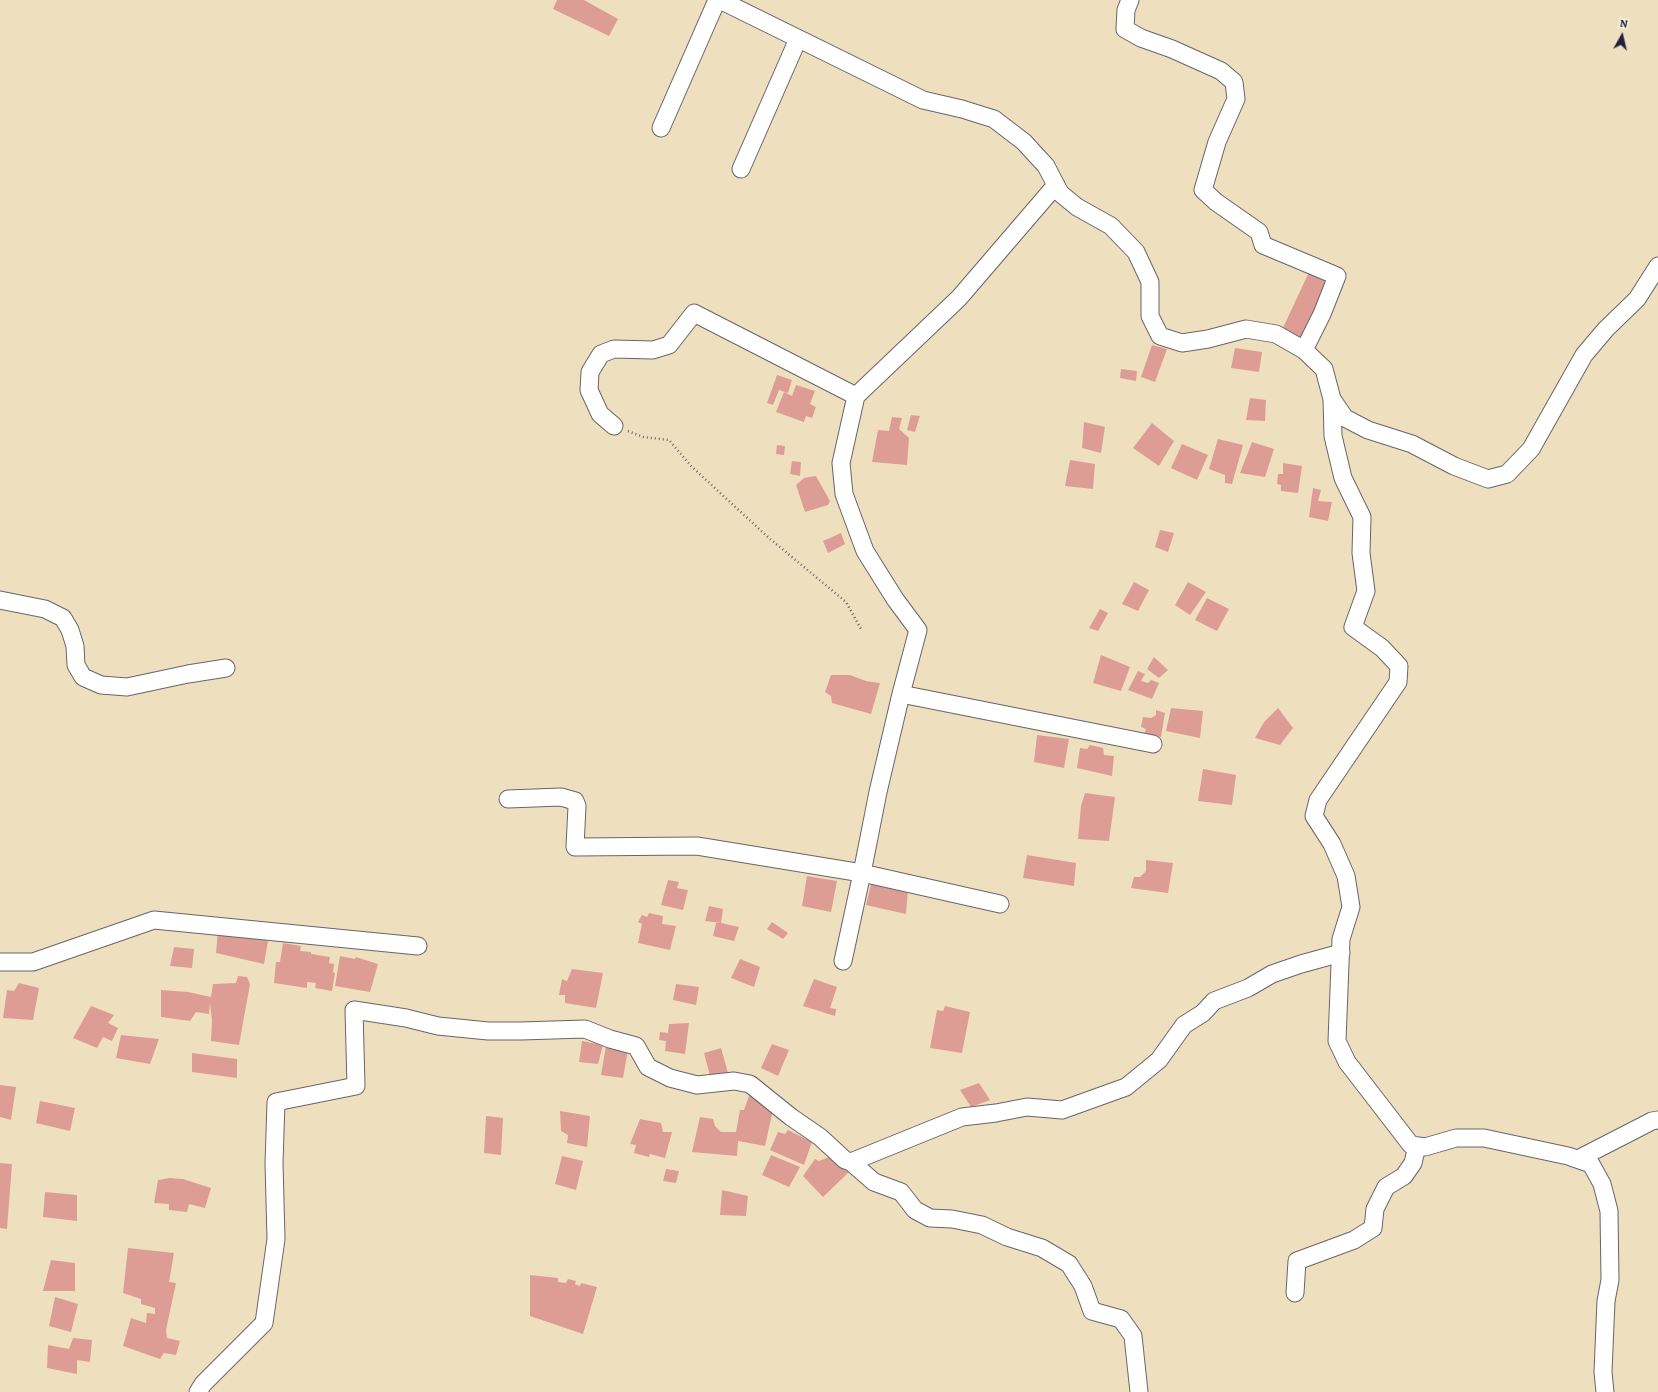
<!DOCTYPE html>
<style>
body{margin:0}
#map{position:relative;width:1658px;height:1392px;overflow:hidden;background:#eee0be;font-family:Alegreya,serif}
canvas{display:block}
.north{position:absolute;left:1602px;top:16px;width:40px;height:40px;-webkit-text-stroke:3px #fcf5e5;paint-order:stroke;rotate:8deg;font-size:11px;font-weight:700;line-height:16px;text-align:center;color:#22223b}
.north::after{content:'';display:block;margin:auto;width:14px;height:18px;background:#22223b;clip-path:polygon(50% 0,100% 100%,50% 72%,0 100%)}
</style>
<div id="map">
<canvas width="1658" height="1392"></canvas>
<div class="north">N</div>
</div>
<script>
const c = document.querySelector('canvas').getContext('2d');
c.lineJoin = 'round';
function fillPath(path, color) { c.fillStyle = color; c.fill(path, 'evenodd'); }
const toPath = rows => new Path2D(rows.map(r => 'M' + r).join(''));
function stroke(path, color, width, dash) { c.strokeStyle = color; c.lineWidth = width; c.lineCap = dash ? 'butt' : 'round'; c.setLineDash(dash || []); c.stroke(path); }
const building = toPath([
 [557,0,584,0,618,19,609,36,553,9],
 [1310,270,1331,278,1302,344,1281,332],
 [1152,345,1167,349,1155,382,1141,377],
 [1235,348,1262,352,1259,372,1231,368],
 [1121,369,1137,371,1136,381,1120,378],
 [777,375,792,380,788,393,779,390,773,405,767,403],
 [796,385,815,391,810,404,816,407,812,418,806,416,804,422,776,412,784,392,792,396],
 [1250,398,1266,400,1265,421,1246,420],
 [911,415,920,416,915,432,907,430],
 [892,417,902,418,899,429,909,438,907,465,872,462,878,430,889,431],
 [1084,422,1105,427,1101,453,1082,448],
 [1152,423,1174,441,1159,466,1133,448],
 [1218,439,1243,445,1232,484,1225,483,1225,475,1209,469],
 [1252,442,1274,449,1265,477,1240,473],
 [1182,444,1208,455,1197,480,1171,468],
 [777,445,785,446,784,455,776,454],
 [1070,460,1095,464,1093,489,1065,486],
 [792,461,801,462,800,476,790,474],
 [1283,463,1302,466,1298,493,1281,491,1281,485,1277,484,1278,474,1283,474],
 [816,476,830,501,828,505,805,512,796,485,804,478],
 [1313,488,1321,490,1318,501,1332,502,1328,521,1309,517],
 [1160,530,1174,533,1168,552,1155,547],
 [841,533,845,544,828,553,823,541],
 [1134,582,1149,590,1138,611,1122,604],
 [1188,582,1206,592,1190,615,1175,605],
 [1207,598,1229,609,1217,631,1195,620],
 [1100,609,1108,613,1098,631,1089,628],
 [1101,655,1130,667,1121,691,1093,683],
 [1154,657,1168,670,1159,678,1147,669],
 [1138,671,1145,674,1141,681,1148,683,1151,680,1159,683,1152,699,1128,690],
 [831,675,850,675,866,681,880,683,871,714,832,703,831,696,825,692],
 [1171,708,1203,711,1200,738,1166,731],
 [1278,708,1293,728,1280,745,1255,738,1264,722],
 [1156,710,1165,713,1161,737,1144,734,1146,729,1141,727,1143,717,1151,718,1156,715],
 [1037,735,1069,739,1064,768,1034,762],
 [1090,745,1103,748,1104,755,1114,756,1112,776,1077,768,1080,748,1087,749],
 [1203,769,1236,775,1232,805,1198,801],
 [1085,793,1115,797,1109,841,1078,839,1081,806],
 [1027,855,1076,863,1074,886,1023,878],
 [1146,860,1173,863,1168,893,1131,888,1134,877,1140,877,1146,871],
 [807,876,837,881,831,912,802,906],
 [668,880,679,882,677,888,688,890,683,910,661,905],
 [871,884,908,890,906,914,866,905],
 [709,906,723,909,721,923,739,927,734,941,713,936,716,923,721,923,705,921],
 [649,913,663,916,662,924,676,926,670,950,638,943,642,924,638,922,642,915,647,917],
 [772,922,788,933,783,939,767,929],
 [218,930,268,941,264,964,216,953],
 [283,943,301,946,300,951,311,952,311,954,330,957,329,963,334,964,333,972,335,973,332,991,315,988,316,983,307,982,307,988,274,983,276,962,280,962],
 [174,947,194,949,192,968,170,966],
 [340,956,355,959,356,957,378,964,370,992,335,986],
 [740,959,760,967,754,987,731,978],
 [572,969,603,973,596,1008,565,1003,565,995,559,995,562,979,567,981],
 [238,976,247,977,250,984,239,1045,211,1041,212,1020,210,1003,209,1014,196,1012,190,1021,161,1017,161,990,188,992,211,997,213,984,236,983],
 [814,979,837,987,830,1008,836,1009,835,1016,803,1006],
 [19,983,39,988,33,1020,3,1018,7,990,14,991],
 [676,984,699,987,696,1005,673,1000],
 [91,1006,114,1015,108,1023,118,1028,112,1041,103,1037,97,1048,73,1038],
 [945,1006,970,1012,962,1053,930,1048,937,1010,943,1011],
 [689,1023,685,1054,665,1051,666,1041,659,1040,660,1032,668,1033,669,1024],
 [121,1035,159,1039,150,1064,116,1058],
 [582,1041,603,1045,598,1064,579,1062],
 [772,1044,789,1050,778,1076,761,1068],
 [606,1046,628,1050,623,1078,601,1075],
 [721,1048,728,1073,710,1076,704,1053],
 [192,1053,237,1059,237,1078,192,1072],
 [979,1083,990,1100,971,1107,960,1090],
 [0,1085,16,1087,11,1120,0,1117],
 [749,1096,764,1099,762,1106,773,1110,765,1146,738,1141,737,1156,692,1152,700,1117,713,1119,715,1126,721,1132,736,1132,740,1110,744,1110],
 [40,1101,75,1108,70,1131,36,1123],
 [560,1111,590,1116,587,1147,567,1143,568,1135,561,1131],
 [486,1116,503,1118,501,1155,484,1153],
 [640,1119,661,1123,663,1132,672,1132,665,1158,650,1154,649,1157,634,1153,636,1145,630,1144],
 [788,1130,812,1142,804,1165,770,1150,778,1132,785,1134],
 [771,1155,800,1167,789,1187,762,1175],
 [562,1156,583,1161,576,1190,555,1184],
 [829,1157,849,1172,823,1197,803,1176,815,1159,819,1161],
 [0,1163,12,1164,7,1229,0,1228],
 [666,1169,679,1171,676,1183,663,1181],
 [170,1178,183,1179,211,1188,205,1208,189,1204,187,1212,169,1210,169,1204,154,1203,158,1180],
 [722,1190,748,1196,746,1216,720,1215],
 [45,1192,77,1195,77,1221,43,1217],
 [128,1248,174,1253,169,1282,176,1283,166,1330,167,1338,180,1341,176,1355,164,1353,160,1359,123,1346,131,1318,146,1323,147,1313,155,1314,155,1308,141,1304,141,1299,123,1293],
 [51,1260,75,1263,75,1291,43,1291],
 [530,1275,558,1278,558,1282,566,1283,568,1279,576,1281,575,1284,580,1286,581,1283,597,1287,583,1334,530,1316],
 [55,1297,78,1304,71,1332,49,1326],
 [73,1338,92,1340,90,1362,77,1360,77,1374,47,1368,48,1345,69,1349]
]);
const path = toPath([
 [628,431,643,437,669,440,691,466,769,538,846,602,861,629]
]);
const minor = toPath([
 [720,0,923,100,962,109,994,119,1024,142,1046,166,1060,193,1077,207,1111,226,1136,252,1150,282,1150,316,1160,336,1182,343,1208,339,1246,329,1276,334,1304,350,1324,369,1332,399,1345,418,1368,430,1412,444,1454,466,1488,479,1507,474,1531,449,1584,355,1606,329,1637,299,1658,266],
 [1130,0,1126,10,1125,29,1141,38,1172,49,1221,71,1234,82,1236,99,1217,142,1203,190,1216,202,1259,232,1263,245,1337,276,1322,314,1304,350],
 [661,128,717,0],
 [741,169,798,39],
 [856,396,841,463,844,494,865,551,895,599,918,630,901,694],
 [1332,399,1333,436,1343,478,1362,517,1361,553,1366,591,1353,627,1382,648,1399,666,1398,682,1318,800,1314,816,1332,844,1346,876,1351,907,1341,939,1337,1041,1347,1062,1411,1145,1425,1147,1456,1138,1484,1138,1568,1156,1591,1164,1602,1184,1609,1211,1610,1280,1606,1301,1603,1372,1605,1392],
 [614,426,600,414,589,390,590,372,601,354,614,349,653,350,669,345,694,313,856,396,959,298,1056,185],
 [0,600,45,609,63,618,70,630,75,646,76,665,83,677,101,685,127,687,188,674,226,668],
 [508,799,561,797,575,801,577,806,575,847,697,846,862,873,1000,904],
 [843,961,862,873,878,792,901,694,1153,744],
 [0,962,33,962,154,920,418,946],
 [1578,1159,1652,1121,1658,1120],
 [851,1162,962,1117,996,1113,1027,1107,1062,1110,1126,1087,1159,1060,1184,1025,1203,1013,1214,1001,1248,988,1272,974,1301,964,1341,953],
 [1295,1293,1297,1261,1354,1240,1373,1228,1375,1209,1386,1187,1404,1176,1413,1163,1417,1146],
 [198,1392,203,1384,264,1323,276,1239,274,1163,276,1102,356,1086,354,1010,406,1018,438,1026,488,1031,521,1031,585,1029,610,1039,636,1046,648,1067,670,1078,697,1085,734,1081,750,1084,791,1117,820,1137,845,1160,851,1162,874,1182,901,1192,915,1210,930,1218,952,1219,982,1225,1007,1237,1042,1248,1069,1264,1083,1286,1092,1311,1121,1319,1133,1336,1139,1392]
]);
fillPath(building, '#dd9d95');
stroke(minor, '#696469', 19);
stroke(path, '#696469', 2.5, [1, 3]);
stroke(minor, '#fff', 17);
</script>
